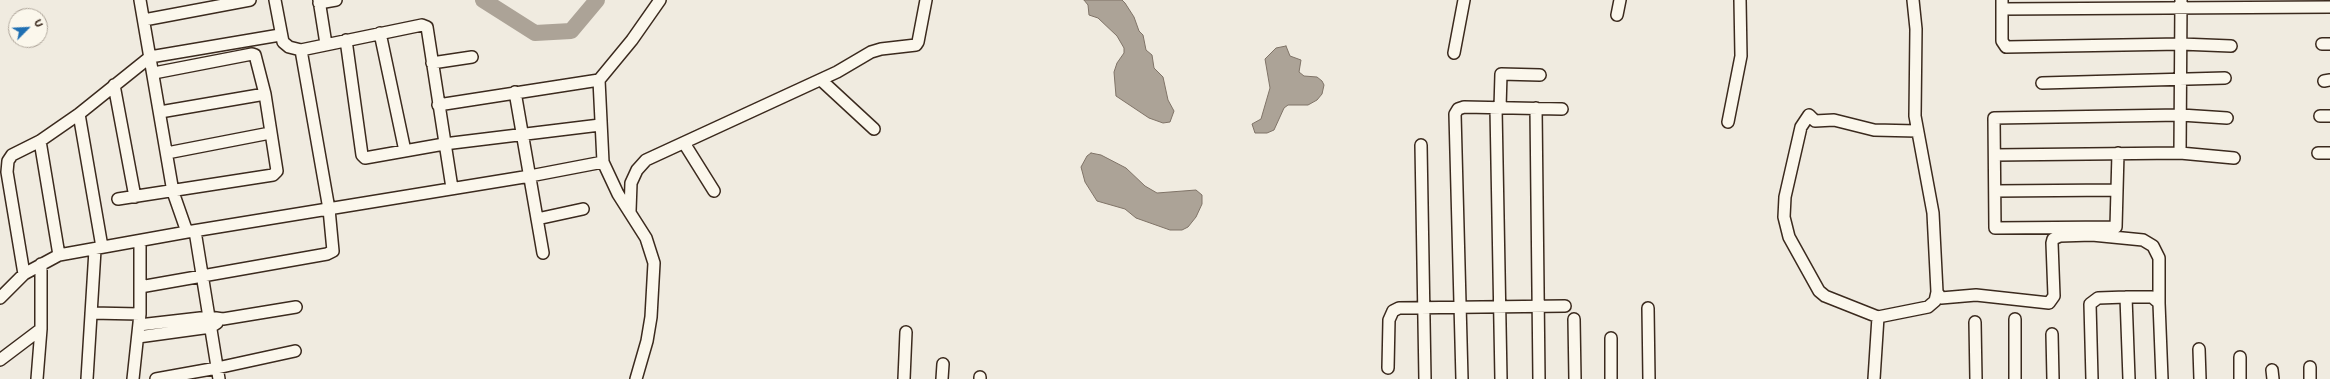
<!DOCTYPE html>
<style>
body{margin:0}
#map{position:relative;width:2330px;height:379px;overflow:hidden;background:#f0ebe0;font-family:Itim,sans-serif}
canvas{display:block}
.north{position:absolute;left:8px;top:8px;width:40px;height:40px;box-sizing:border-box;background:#fbf7ec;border:1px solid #aea59a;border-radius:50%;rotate:66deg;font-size:11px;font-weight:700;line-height:16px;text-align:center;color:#3b2a1e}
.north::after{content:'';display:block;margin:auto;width:14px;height:18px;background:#1f6fb2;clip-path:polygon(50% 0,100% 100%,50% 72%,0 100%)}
</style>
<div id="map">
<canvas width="2330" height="379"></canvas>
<div class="north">U</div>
</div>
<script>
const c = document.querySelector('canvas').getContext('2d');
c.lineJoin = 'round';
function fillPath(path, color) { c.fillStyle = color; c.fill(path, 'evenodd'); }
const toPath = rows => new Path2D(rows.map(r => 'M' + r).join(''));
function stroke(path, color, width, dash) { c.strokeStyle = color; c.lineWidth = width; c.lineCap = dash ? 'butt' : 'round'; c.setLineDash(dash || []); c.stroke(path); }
const water = toPath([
 [1084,0,1122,0,1125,3,1134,17,1139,31,1143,35,1146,50,1152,55,1154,68,1163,77,1168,100,1174,111,1170,122,1163,123,1149,118,1116,96,1114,72,1117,63,1124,53,1124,48,1117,36,1098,18,1089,15,1088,5,1084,0],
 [1286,46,1290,56,1301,60,1299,72,1304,76,1317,77,1322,81,1324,85,1322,94,1317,100,1308,105,1288,105,1284,108,1274,130,1267,133,1255,133,1252,124,1261,119,1270,88,1265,59,1276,48,1286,46],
 [1091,153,1101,155,1126,168,1145,186,1157,193,1196,190,1202,195,1202,204,1196,217,1188,227,1182,230,1170,230,1136,218,1125,209,1097,201,1085,182,1081,167,1087,156,1091,153]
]);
const river = toPath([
 [483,0,535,33,571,31,597,0]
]);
const minor = toPath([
 [140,0,173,192,187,232],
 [319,0,326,44],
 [1913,0,1916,29,1915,116,1933,213,1937,292,1935,301,1928,307,1878,317,1825,296,1819,291,1789,237,1784,217,1785,197,1801,127,1809,115,1815,121,1834,120,1874,130,1917,131],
 [2002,0,2002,41,2006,47,2181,44,2231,46],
 [319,3,336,0],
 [2002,9,2330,7],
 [1617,15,1620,0],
 [144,20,250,0],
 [380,33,405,151],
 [346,40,362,155,365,158,444,144,600,125],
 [2322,44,2330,44],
 [301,50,422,25,427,27,452,188],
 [1454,53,1464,0],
 [432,63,472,57],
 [599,80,603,162,618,194,646,238,654,263,651,317,647,341,636,379],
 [821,80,874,129],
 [2324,81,2330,80],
 [2042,83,2225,78],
 [114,85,135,197],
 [515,92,543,253],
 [438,105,599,80,632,40,660,0],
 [1496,108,1501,379],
 [1500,108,1501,74,1540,75],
 [1536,108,1539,379],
 [160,112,265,94],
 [79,114,102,247],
 [2320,116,2330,116],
 [1728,122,1741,56,1740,0],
 [40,141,59,255],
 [684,143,714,191],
 [1421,145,1425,379],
 [167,153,270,133],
 [2118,153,2116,227,1995,228,1994,118,2181,115,2227,118],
 [2180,153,2234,158],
 [2318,153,2330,153],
 [1995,155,2180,153,2181,0],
 [1995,191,2117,190],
 [118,199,273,175,277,171,265,94,255,55,252,54,154,73],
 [630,211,631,183,637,170,646,160,837,72,871,52,881,49,916,45,918,42,926,0],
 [537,219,583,209],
 [195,231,219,379],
 [24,274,7,172,8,161,12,155,40,141,79,114,150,57,280,35],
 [140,287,327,254,333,251,329,209,301,50,289,47,283,42,275,0],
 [1937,292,1941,298,1976,295,2049,303,2054,296,2052,243,2053,239,2060,236,2092,235,2143,240,2153,246,2159,258,2159,303],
 [2126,297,2129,379],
 [0,298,24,274,59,255,187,232,530,176,603,162],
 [1648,308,1649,379],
 [91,313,140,314],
 [1574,319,1575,379],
 [2015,319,2015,379],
 [1975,322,1976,379],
 [139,325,209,317,223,319,296,307],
 [2052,334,2053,379],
 [138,337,211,327,217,323],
 [1611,338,1611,379],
 [2199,349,2200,379],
 [0,360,41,329],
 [2310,367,2310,379],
 [1388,368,1389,320,1393,311,1399,308,1565,306],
 [2272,370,2273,379],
 [37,379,41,329,41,264],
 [87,379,95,250],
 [133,379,140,314,140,242],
 [156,379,217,368,295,351],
 [904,379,906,332],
 [942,379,943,364],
 [980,379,980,377],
 [1462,379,1455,114,1458,109,1464,107,1562,109],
 [1874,379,1878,317],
 [2092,379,2090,304,2098,298,2126,297,2152,297,2159,303,2162,379],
 [2240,379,2240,357]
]);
fillPath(water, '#aca397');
stroke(water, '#7f7367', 1);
stroke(river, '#aca397', 16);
stroke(minor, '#3b2a1e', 14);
stroke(minor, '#fbf7ec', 11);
</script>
